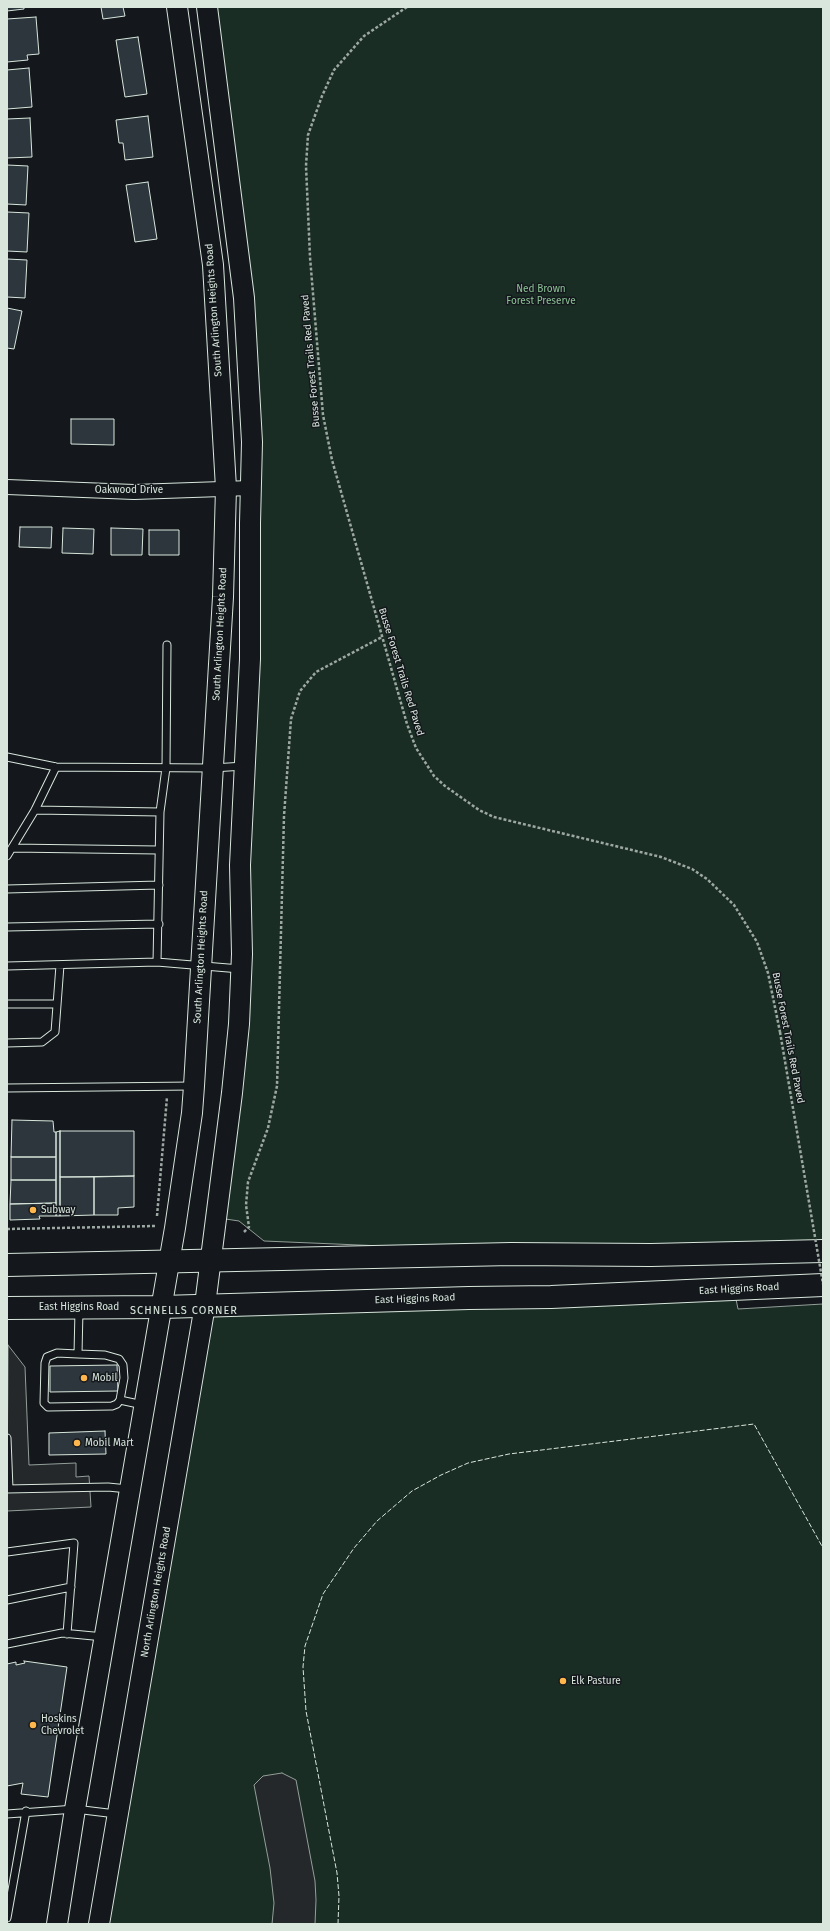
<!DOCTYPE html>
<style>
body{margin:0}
#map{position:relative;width:830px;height:1931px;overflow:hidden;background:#14181c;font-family:"Fira Sans",sans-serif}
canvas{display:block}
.frame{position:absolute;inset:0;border:8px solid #d8e6dc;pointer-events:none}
</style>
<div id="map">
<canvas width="830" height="1931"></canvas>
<div class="frame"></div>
</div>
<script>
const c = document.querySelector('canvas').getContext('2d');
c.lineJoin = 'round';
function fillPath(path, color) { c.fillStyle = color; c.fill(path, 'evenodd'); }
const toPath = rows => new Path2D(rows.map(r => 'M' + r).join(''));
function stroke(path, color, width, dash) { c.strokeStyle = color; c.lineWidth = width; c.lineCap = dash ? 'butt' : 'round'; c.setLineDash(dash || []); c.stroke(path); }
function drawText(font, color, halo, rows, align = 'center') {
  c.font = font + ' "Fira Sans",sans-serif'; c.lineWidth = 3; c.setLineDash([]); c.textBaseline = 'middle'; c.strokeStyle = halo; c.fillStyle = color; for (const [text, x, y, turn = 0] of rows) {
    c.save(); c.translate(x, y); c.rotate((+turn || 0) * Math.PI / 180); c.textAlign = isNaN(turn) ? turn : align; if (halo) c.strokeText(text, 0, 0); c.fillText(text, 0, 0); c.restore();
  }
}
const green = toPath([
 [207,7,823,7,823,1251,573,1254,264,1241,239,1221,219,1218,225,1171,252,442,207,7],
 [734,1289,738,1309,823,1304,823,1924,103,1924,205,1305,734,1289]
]);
const parking = toPath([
 [8,1345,25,1367,29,1465,76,1463,76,1477,89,1476,91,1507,7,1511,8,1345],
 [282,1773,296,1780,315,1881,316,1900,315,1924,272,1924,274,1903,270,1868,254,1785,263,1776,282,1773]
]);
const building = toPath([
 [7,7,24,7,24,9,7,11,7,7],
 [101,7,123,7,125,16,103,19,101,7],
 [36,17,39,54,27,55,28,60,7,62,7,19,36,17],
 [138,37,147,94,125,97,116,40,138,37],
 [29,68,32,107,7,109,7,70,29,68],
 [148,116,153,157,125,160,123,143,119,143,116,120,148,116],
 [30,118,32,157,7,158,7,119,30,118],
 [7,165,28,166,26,205,7,204,7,165],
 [148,182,157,239,135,242,126,185,148,182],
 [7,212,29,213,27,252,7,251,7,212],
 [7,259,27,260,25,298,7,297,7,259],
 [7,308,22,311,14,349,7,348,7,308],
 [71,419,114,419,114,445,71,444,71,419],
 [20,527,52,527,51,548,19,547,20,527],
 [63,528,94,529,93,554,62,553,63,528],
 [111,528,143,529,142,555,111,555,111,528],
 [149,530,179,530,179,555,149,555,149,530],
 [12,1120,53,1121,54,1132,56,1132,56,1157,11,1157,12,1120],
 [60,1131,60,1216,56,1216,56,1132,60,1131],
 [60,1131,134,1131,134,1176,60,1177,60,1131],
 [11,1157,56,1157,56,1180,11,1180,11,1157],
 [134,1176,134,1207,118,1208,118,1215,94,1215,94,1177,134,1176],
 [60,1177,94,1177,94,1215,60,1216,60,1177],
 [11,1180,56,1180,56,1203,10,1204,11,1180],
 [56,1203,56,1216,39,1216,40,1219,10,1220,10,1204,56,1203],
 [117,1365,118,1391,50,1392,50,1366,117,1365],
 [105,1431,106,1454,49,1455,49,1433,105,1431],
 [24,1661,67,1667,48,1797,21,1794,23,1783,7,1786,7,1664,16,1662,16,1665,25,1663,24,1661]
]);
const path = toPath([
 [407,7,364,36,334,70,322,96,308,135,306,166,310,257,323,415,332,460,407,724,416,748,434,776,445,786,479,810,494,817,661,857,692,869,707,879,734,905,757,942,768,973,780,1032],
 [157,1216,167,1097],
 [7,1229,156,1226],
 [244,1232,249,1227,246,1205,248,1182,268,1128,277,1086,284,816,291,719,300,691,316,672,382,637]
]);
const lane = toPath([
 [7,757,56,767,213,768,244,766],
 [35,810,160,812],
 [12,848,158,850],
 [7,856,35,810,56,767],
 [7,889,159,885],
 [7,927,159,924],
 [157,962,160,812,166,768,167,645],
 [7,966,157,962,240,969],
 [7,1004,57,1004],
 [7,1043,42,1042,55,1032,60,965],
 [7,1088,192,1086],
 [79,1310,78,1354,105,1355,119,1359,123,1365,124,1378,120,1400,143,1405],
 [78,1354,57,1353,47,1357,45,1363,44,1403,48,1407,112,1406,117,1404,120,1400],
 [7,1438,9,1489],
 [7,1489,108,1487,128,1489],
 [7,1552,74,1543,67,1634],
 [7,1600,71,1587],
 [7,1644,62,1633,104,1637],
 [7,1814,75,1809,116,1814],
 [7,1918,26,1811]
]);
const street = toPath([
 [7,487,134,492,251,488]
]);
const secondary = toPath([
 [57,1924,75,1809,175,1228,192,1113,194,1086,223,597,226,488,213,265,177,7],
 [99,1924,205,1305,232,1093,239,1024,242,954,240,865,250,659,250,523,252,442,244,298,207,7]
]);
const primary = toPath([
 [7,1265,511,1254,651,1255,823,1251],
 [7,1308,162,1307,469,1298,551,1297,823,1285]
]);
const pathBridge = toPath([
 [780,1032,823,1284]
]);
const fence = toPath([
 [338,1924,339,1896,337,1873,306,1711,303,1667,305,1646,323,1594,354,1548,377,1521,412,1491,441,1475,468,1463,509,1454,754,1424,823,1548]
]);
const markers = [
 [33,1210,4,"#ffb74d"],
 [84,1378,4,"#ffb74d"],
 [77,1443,4,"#ffb74d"],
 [563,1681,4,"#ffb74d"],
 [33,1725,4,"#ffb74d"]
];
const parkNames = [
 ["Ned Brown",541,289],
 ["Forest Preserve",541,301]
];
const streetNames = [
 ["South Arlington Heights Road",214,310,-94],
 ["Busse Forest Trails Red Paved",311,361,-95],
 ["Oakwood Drive",129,490],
 ["South Arlington Heights Road",220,634,-87],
 ["Busse Forest Trails Red Paved",401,672,73],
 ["South Arlington Heights Road",201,957,-87],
 ["Busse Forest Trails Red Paved",788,1038,79],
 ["East Higgins Road",739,1289,-3],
 ["East Higgins Road",415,1299,-2],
 ["East Higgins Road",79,1307],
 ["North Arlington Heights Road",156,1592,-80]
];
const poiNames = [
 ["Subway",41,1210],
 ["Mobil",92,1378],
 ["Mobil Mart",85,1443],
 ["Elk Pasture",571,1681],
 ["Hoskins",41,1719],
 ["Chevrolet",41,1731]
];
const neighbourhoodNames = [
 ["SCHNELLS CORNER",184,1311]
];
fillPath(green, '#1a2d24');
stroke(green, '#939e99', 1);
fillPath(parking, '#24282b');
stroke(parking, '#939e99', 1);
fillPath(building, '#2c363c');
stroke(building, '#d8e6dc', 1);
stroke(lane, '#d8e6dc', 9);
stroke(street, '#d8e6dc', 16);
stroke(secondary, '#d8e6dc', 22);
stroke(primary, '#d8e6dc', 24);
stroke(path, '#9da8a2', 2.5, [3, 2]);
stroke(lane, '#14181c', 7);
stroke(street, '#14181c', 14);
stroke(secondary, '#14181c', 20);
stroke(primary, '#14181c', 22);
stroke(pathBridge, '#9da8a2', 2.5, [3, 2]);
stroke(fence, '#d8e6dc', 1, [5, 2]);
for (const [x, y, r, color] of markers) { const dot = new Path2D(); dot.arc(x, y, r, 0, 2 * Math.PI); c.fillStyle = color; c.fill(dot); stroke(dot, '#14181c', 1.5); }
drawText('10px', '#8ac095', '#14181c', parkNames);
drawText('10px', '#d8e6dc', '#14181c', streetNames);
drawText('10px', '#d8e6dc', '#14181c', poiNames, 'left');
c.letterSpacing = '1px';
drawText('11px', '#d8e6dc', '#14181c', neighbourhoodNames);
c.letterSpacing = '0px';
</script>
